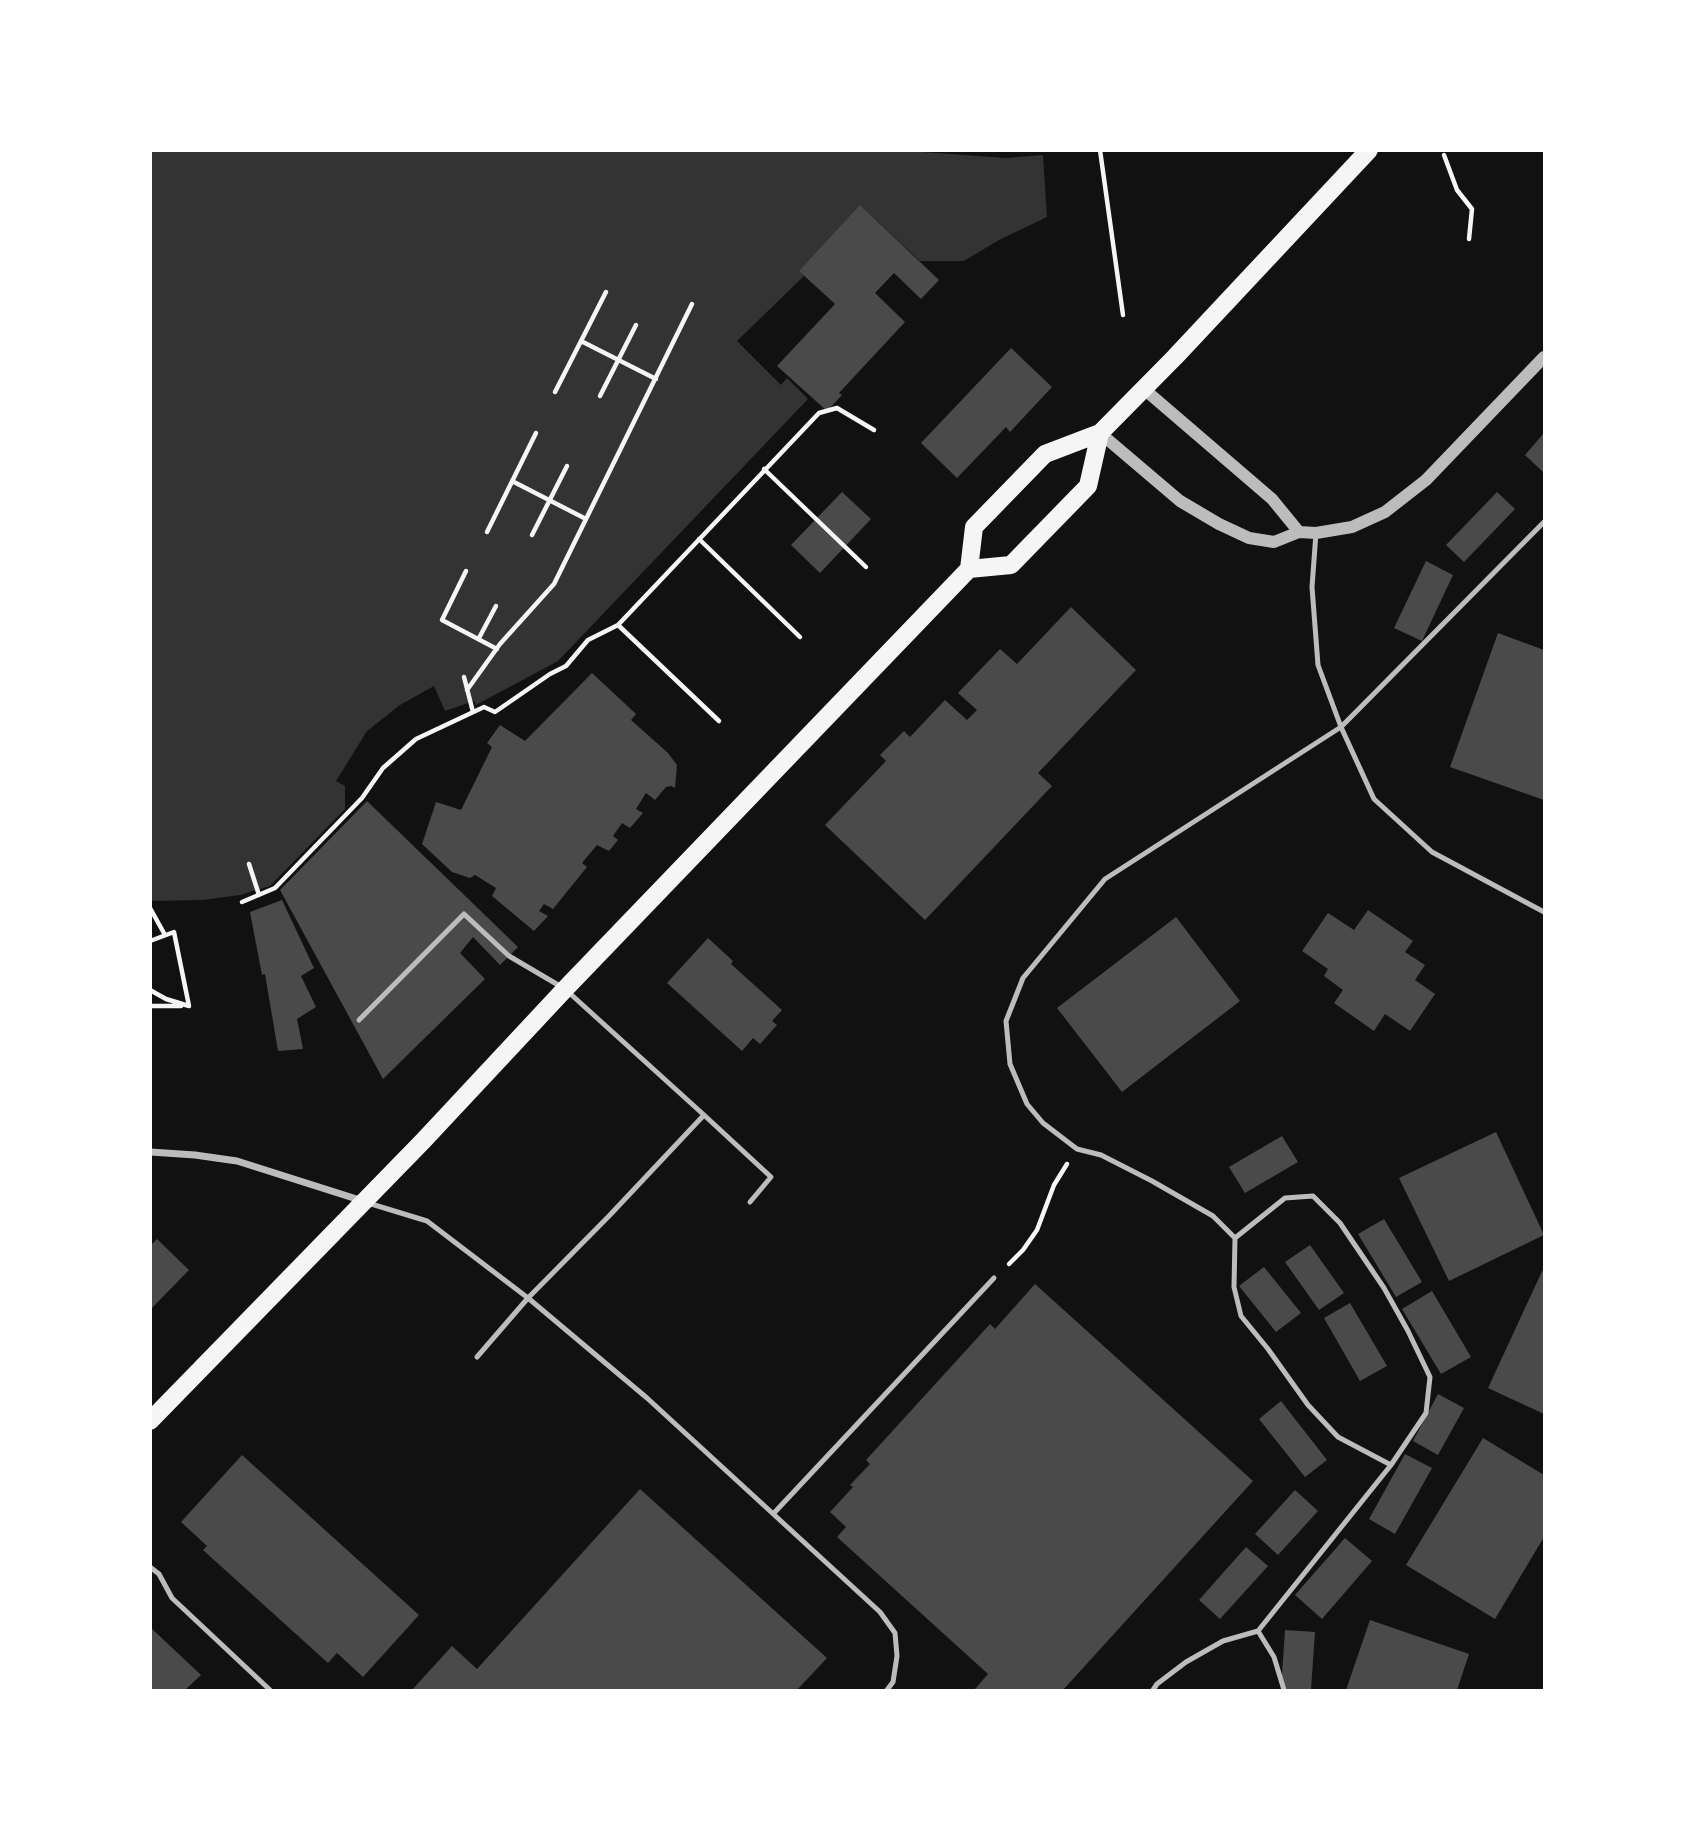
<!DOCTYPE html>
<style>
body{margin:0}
#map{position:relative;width:1695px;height:1841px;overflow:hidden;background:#111;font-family:"PT Serif",serif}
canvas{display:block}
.frame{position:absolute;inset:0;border:152px solid #fff;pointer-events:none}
</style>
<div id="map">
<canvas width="1695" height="1841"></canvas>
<div class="frame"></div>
</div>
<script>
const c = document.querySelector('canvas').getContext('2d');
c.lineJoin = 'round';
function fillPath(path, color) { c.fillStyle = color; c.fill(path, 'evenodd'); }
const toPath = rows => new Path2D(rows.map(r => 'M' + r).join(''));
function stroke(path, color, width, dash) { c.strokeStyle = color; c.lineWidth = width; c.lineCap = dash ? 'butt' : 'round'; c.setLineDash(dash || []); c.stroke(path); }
const water = toPath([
 [894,150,1006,158,1043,155,1047,217,999,240,964,261,920,261,861,206,800,271,804,276,737,341,781,385,787,378,808,399,558,661,476,705,474,701,445,711,434,686,400,705,367,731,336,781,345,786,345,809,270,886,240,895,203,900,151,901,150,151]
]);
const building = toPath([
 [860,205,939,280,921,299,894,273,875,293,905,322,839,393,842,395,827,411,777,366,835,304,799,271],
 [1011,348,1052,387,1010,432,1006,427,957,478,921,443],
 [1544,433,1544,473,1525,455],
 [842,492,871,519,820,573,791,545],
 [1497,492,1515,509,1464,562,1446,545],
 [1426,561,1453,575,1422,641,1394,628],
 [1071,607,1136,670,1038,773,1052,786,925,920,825,825,886,761,880,755,904,731,910,737,945,700,967,720,977,710,958,693,1000,649,1017,664],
 [1498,633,1544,650,1544,800,1450,767],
 [592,673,636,714,631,720,668,753,677,765,675,788,671,786,666,787,655,800,646,793,636,809,643,813,630,828,622,823,613,836,618,840,609,851,597,845,582,863,587,867,553,909,544,904,539,911,548,916,534,931,492,896,496,888,475,875,470,878,452,872,422,844,436,802,461,810,492,747,487,743,500,725,525,741],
 [367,801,518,947,500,965,473,937,460,953,485,979,383,1079,280,890],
 [282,900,314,968,301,976,316,1007,297,1019,303,1049,278,1051,265,974,262,975,250,912],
 [1368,910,1413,941,1405,952,1425,965,1415,980,1435,994,1410,1031,1385,1014,1374,1031,1334,1003,1343,990,1324,976,1328,969,1302,951,1328,913,1354,930],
 [1176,917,1240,1001,1122,1092,1057,1008],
 [708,938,733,961,731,964,782,1010,772,1021,777,1025,760,1044,753,1038,742,1051,667,983],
 [1496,1132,1544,1235,1449,1281,1399,1178],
 [1282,1136,1298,1162,1245,1193,1229,1167],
 [1384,1219,1422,1282,1396,1297,1358,1234],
 [157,1239,189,1270,150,1310,150,1246],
 [1310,1245,1344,1293,1319,1310,1285,1262],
 [1264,1267,1301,1313,1276,1332,1239,1286],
 [1544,1267,1544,1414,1488,1388],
 [1035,1284,1253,1481,1063,1690,977,1690,975,1689,988,1674,837,1537,846,1527,830,1512,853,1487,850,1485,870,1464,866,1460,990,1324,995,1329],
 [1432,1291,1471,1357,1441,1374,1402,1309],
 [1350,1303,1387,1366,1360,1381,1324,1318],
 [1438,1394,1464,1408,1438,1455,1413,1441],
 [1281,1401,1327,1460,1305,1477,1259,1419],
 [1483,1438,1544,1475,1544,1537,1495,1619,1406,1565],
 [1405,1454,1432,1468,1395,1534,1369,1519],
 [242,1455,419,1615,363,1677,337,1653,328,1663,203,1550,207,1546,181,1522],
 [640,1489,827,1658,797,1690,412,1690,452,1646,477,1669],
 [1295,1490,1318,1511,1278,1555,1255,1534],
 [1345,1538,1372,1561,1322,1619,1295,1595],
 [1246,1547,1268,1566,1220,1619,1199,1600],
 [1370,1620,1469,1654,1457,1690,1346,1690],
 [150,1627,201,1675,185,1690,150,1690],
 [1285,1630,1315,1632,1311,1690,1281,1689]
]);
const path = toPath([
 [1100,150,1123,315],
 [1444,155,1457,190,1472,209,1469,239],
 [581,341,656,379],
 [555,392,606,292],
 [600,396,636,325],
 [764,469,866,567],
 [512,481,586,519],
 [487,532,536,433],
 [532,535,567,466],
 [699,539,800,637],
 [466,571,442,620,497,649],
 [479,638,496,606],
 [464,677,473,712],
 [467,690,500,644,554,584,692,304],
 [719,721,618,625,819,413,837,408,874,430],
 [249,864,259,895],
 [242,902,275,888,362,798,383,768,416,739,484,707,495,712,550,674,566,666,588,640,618,625],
 [150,908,165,935],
 [150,941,174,932,189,1006],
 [150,990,166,999,189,1006],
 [150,1006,181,1006],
 [1009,1264,1023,1250,1037,1230,1054,1185,1067,1164]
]);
const service = toPath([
 [1316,533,1312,587,1318,665,1341,727,1374,799,1432,852,1544,912],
 [359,1020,464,914,509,956,565,989,704,1115,609,1216,528,1298,477,1357],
 [704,1115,771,1177,750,1202],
 [368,1203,427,1221,528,1298,647,1398,880,1612,895,1633,897,1656,893,1682,887,1690],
 [1235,1238,1234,1287,1241,1316,1268,1349,1308,1405,1338,1437,1391,1465],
 [774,1513,994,1278],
 [150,1567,159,1574,172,1598,270,1690],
 [1258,1631,1391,1465,1426,1413,1430,1377,1408,1331,1384,1288,1340,1223,1313,1196,1285,1198,1235,1238,1213,1216,1152,1181,1101,1155,1077,1149,1043,1123,1027,1104,1010,1064,1006,1021,1023,978,1105,879,1341,727,1544,522],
 [1153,1690,1157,1684,1186,1662,1223,1641,1258,1631,1274,1657,1284,1690]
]);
const minor = toPath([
 [150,1152,195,1155,237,1161,363,1201]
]);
const tertiary = toPath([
 [1144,389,1272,499,1299,532],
 [1100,433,1180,501,1219,524,1249,538,1274,542,1299,532,1316,533,1352,527,1385,512,1426,480,1544,357]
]);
const primary = toPath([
 [969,569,1011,565,1088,486,1100,433],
 [150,1421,423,1141,565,989,969,569,974,527,1045,454,1100,433,1175,357,1369,150]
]);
fillPath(water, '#333');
fillPath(building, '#4a4a4a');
stroke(path, '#f5f5f5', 4.5);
stroke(service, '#bcbcbc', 5);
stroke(minor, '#bcbcbc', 7);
stroke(tertiary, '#bcbcbc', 12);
stroke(primary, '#f5f5f5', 18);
</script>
